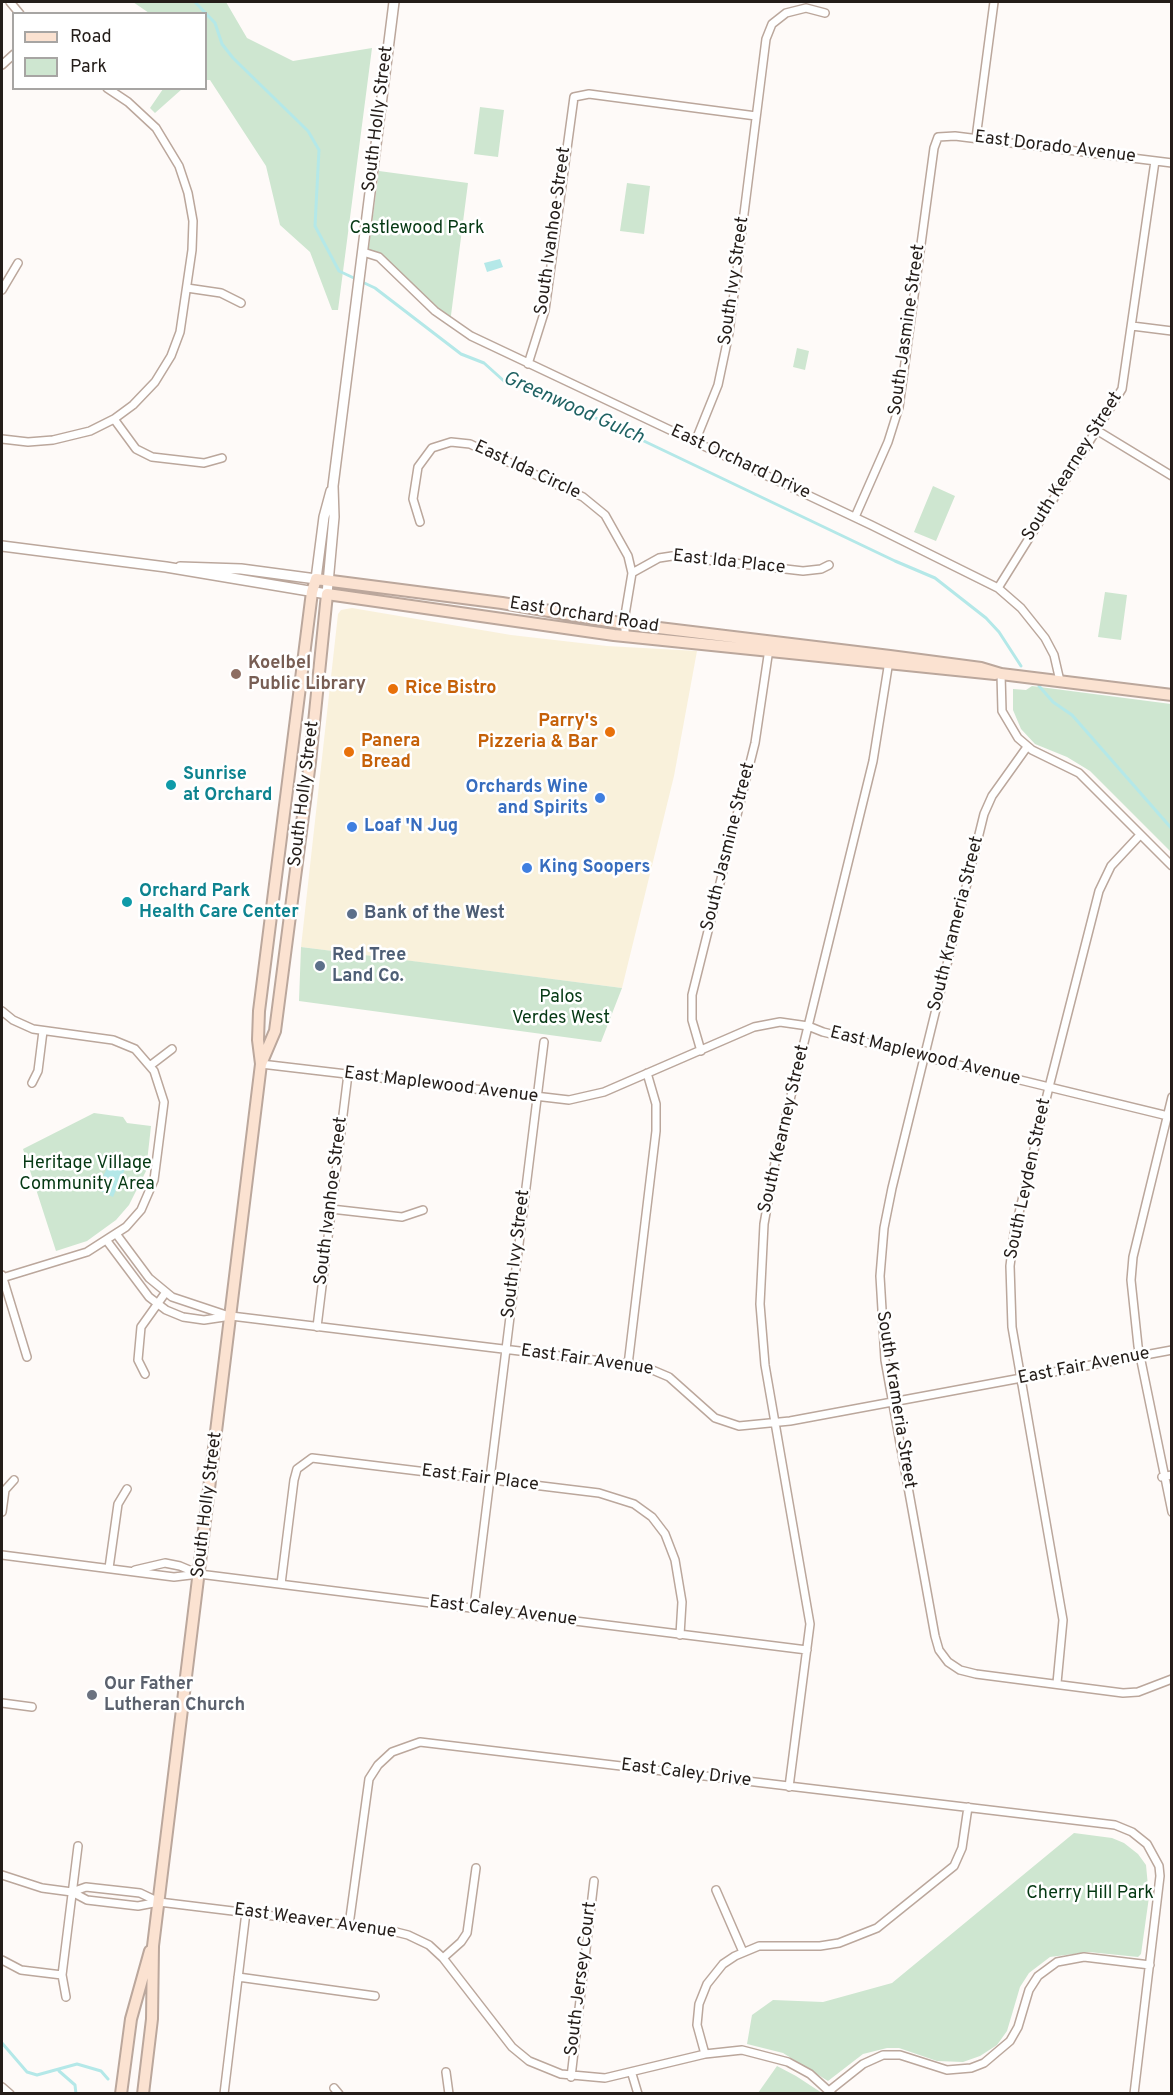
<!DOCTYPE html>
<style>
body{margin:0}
#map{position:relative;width:1173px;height:2095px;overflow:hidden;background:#fefaf8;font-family:Overpass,sans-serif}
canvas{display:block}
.frame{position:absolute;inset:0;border:3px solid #241d19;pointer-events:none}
.legend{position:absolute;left:12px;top:12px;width:195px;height:78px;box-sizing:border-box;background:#fff;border:2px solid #a7a5a3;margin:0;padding:8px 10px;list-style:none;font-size:18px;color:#241d19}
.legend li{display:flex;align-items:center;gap:12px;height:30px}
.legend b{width:30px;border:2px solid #a7a5a3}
</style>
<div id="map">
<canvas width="1173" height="2095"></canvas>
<div class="frame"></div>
<ul class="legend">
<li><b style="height:8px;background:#fbe2d1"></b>Road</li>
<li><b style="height:16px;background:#cee6d0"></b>Park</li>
</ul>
</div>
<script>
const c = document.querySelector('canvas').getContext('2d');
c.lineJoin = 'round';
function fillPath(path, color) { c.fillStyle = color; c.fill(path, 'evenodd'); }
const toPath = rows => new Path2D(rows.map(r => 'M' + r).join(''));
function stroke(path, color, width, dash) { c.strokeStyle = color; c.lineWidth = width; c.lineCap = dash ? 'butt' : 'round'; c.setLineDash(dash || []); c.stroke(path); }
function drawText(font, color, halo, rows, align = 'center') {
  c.font = font + ' Overpass,sans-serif'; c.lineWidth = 5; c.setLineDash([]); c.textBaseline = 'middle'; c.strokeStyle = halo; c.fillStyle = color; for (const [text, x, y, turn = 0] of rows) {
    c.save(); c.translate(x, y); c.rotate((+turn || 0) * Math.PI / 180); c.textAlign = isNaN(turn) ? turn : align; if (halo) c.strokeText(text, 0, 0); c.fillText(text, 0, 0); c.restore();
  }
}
const commercial = toPath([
 [352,608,511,635,607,646,697,651,674,776,622,988,301,947,338,614,341,610]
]);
const green = toPath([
 [133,2,226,2,247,38,293,61,372,48,338,310,332,310,310,252,280,225,266,166,210,80,206,80,206,14,149,13],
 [163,89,182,89,155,113,150,108],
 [480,107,504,110,498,157,474,154],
 [379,171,468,183,450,323,384,261,368,253],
 [627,183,650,186,644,234,620,231],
 [797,348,809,351,805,370,793,367],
 [933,486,955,496,936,541,914,532],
 [1105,592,1127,595,1121,640,1098,637],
 [1032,686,1171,704,1171,852,1090,771,1067,757,1035,744,1021,729,1013,710,1013,689,1026,690],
 [301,947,444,965,622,988,601,1042,299,1001],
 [94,1113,123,1117,127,1123,151,1126,146,1171,129,1205,116,1220,87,1241,56,1251,23,1149],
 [1074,1833,1112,1838,1124,1843,1138,1854,1146,1865,1149,1897,1141,1954,1138,1957,1089,1952,1050,1957,1029,1973,1020,1987,1007,2031,997,2045,980,2056,963,2062,937,2061,899,2048,887,2048,863,2054,828,2081,783,2053,747,2044,752,2015,773,2000,823,2002,892,1983],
 [777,2066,796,2076,822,2093,758,2093]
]);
const water = toPath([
 [500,259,503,267,487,272,484,263],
 [108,1160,125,1169,113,1197,97,1189,109,1164,106,1163]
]);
const stream = toPath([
 [195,2,215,23,222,44,233,58,308,131,319,150,315,226,339,271,375,288,461,354,484,363,504,381,556,399,895,561,935,578,986,618,999,632,1021,666],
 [1039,686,1053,702,1072,715,1172,829],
 [2,2043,27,2072,37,2075,77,2064,101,2071,108,2079],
 [59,2071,75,2085,76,2094]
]);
const minor = toPath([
 [10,2,20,14],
 [2,65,14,54],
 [976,138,994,2],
 [363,252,379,257,435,311,471,336,871,525,998,588,1021,608,1045,638,1054,655,1060,681],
 [187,288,221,293,241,303],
 [2,290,18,263],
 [1132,326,1172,331],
 [528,364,545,310,574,97,589,94,756,116],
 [114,419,136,449,152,457,204,463,222,458],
 [1098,431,1172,476],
 [2,439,28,442,53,440,90,431,114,419,133,405,155,382,171,356,180,332,192,250,193,221,188,193,179,166,156,128,128,102,107,88],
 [695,442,718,385,729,333,766,39,772,24,786,13,806,8,825,13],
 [855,517,888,442,899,407,934,148,938,137,955,136,1172,163],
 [420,522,413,499,418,467,432,448,451,442,470,444,583,497,605,515,628,556,632,573,625,615,625,637],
 [632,573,659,558,672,556,803,571,821,569,829,565],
 [998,588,1122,389,1155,161],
 [1001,674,1002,711,1018,738,1032,750,1079,773,1172,866],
 [1027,747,992,796,984,814,892,1188,884,1228,880,1276,885,1360,935,1636,939,1650,948,1662,960,1670,976,1674,1123,1693,1138,1692,1172,1679],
 [2,1011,13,1020,33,1029,113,1040,135,1049,154,1071,164,1102,154,1180,141,1210,126,1227,87,1252,2,1278],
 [701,1051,692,1020,692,995,755,743,769,649],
 [261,1064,569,1100,604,1092,754,1027,780,1022,808,1026,823,1032,1172,1117],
 [151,1065,172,1049],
 [32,1083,38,1071,43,1031],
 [1172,1097,1133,1257,1131,1280,1138,1346,1172,1512],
 [331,1209,402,1217,423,1210],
 [117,1235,149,1278,172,1297,229,1316],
 [107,1241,149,1297,166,1310,183,1317,204,1320,231,1316,264,1320,643,1366,669,1377,715,1418,739,1426,790,1421,1172,1350],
 [2,1275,27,1357],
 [317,1327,348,1074],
 [628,1365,656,1131,656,1104,647,1073],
 [145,1374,138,1360,141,1327,166,1292],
 [1162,1477,1172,1475],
 [2,1512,5,1490,14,1480],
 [2,1555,174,1577,199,1574,807,1650],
 [109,1568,118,1504,127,1489],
 [135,1570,165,1563,180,1566,199,1574],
 [281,1584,294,1480,297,1469,312,1458,599,1493,634,1504,652,1517,665,1534,675,1560,682,1602,680,1635],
 [474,1608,544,1042],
 [1057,1683,1063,1620,1012,1327,1010,1266,1014,1234,1049,1087,1099,891,1111,866,1140,835],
 [2,1703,32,1707],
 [789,1787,810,1624,765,1365,760,1304,764,1224,776,1157,873,761,889,661],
 [2,1875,42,1888,72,1892,87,1900,138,1906,159,1902],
 [716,1890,743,1952],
 [72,1892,86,1887,140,1893,159,1902,388,1930,408,1935,429,1945,443,1958,512,2047,529,2061,561,2074,605,2078,705,2054,742,2050,788,2062,810,2074,832,2094],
 [349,1925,369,1779,378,1765,392,1752,420,1742,1115,1825,1132,1832,1147,1844,1159,1866,1160,1876,1134,2094],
 [443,1958,461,1942,467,1933,476,1868],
 [2,1960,21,1970,62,1975],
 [238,1977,375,1996],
 [66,1997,62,1975,78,1846],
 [705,2054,697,2025,699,2004,707,1984,723,1964,735,1956,759,1946,820,1946,839,1943,877,1928,954,1866,962,1848,968,1807],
 [446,2072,449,2094],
 [632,2074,638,2094],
 [571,2077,594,1881],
 [2,2087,10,2094],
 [334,2088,339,2094],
 [829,2091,863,2064,883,2055,900,2055,947,2070,971,2068,984,2063,1010,2041,1018,2027,1029,1990,1038,1976,1057,1962,1084,1957,1150,1965],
 [224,2094,246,1912]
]);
const tertiary = toPath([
 [2,546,166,567,327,594,334,517,333,486,394,2],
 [180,567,241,569,316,579,324,517,331,491]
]);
const secondary = toPath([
 [261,1064,275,1031,310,762,327,594,614,635,995,674],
 [121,2094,131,2019,150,1951],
 [143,2094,152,2019,153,1946,261,1064,258,1040,259,1011,312,592,316,579,502,603,626,624,890,656,981,668,1001,674,1172,695]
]);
const markers = [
 [236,674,6,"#8d6e63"],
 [393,689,6,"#e8710a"],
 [610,732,6,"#e8710a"],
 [349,752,6,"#e8710a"],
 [171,785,6,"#0f9aa8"],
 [600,798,6,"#3f7fe0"],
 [352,827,6,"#3f7fe0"],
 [527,868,6,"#3f7fe0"],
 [127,902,6,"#0f9aa8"],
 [352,914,6,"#5c6f8a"],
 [320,966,6,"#5c6f8a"],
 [92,1695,6,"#6b7280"]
];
const streetNames = [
 ["South Holly Street",379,119,-83],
 ["East Dorado Avenue",1055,148,7],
 ["South Ivanhoe Street",554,231,-82],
 ["South Ivy Street",735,281,-82],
 ["South Jasmine Street",908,330,-82],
 ["East Orchard Drive",740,463,25],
 ["South Kearney Street",1073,467,-58],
 ["East Ida Circle",527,471,25],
 ["East Ida Place",729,563,6],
 ["East Orchard Road",584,616,9],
 ["South Holly Street",305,794,-83],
 ["South Jasmine Street",729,847,-76],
 ["South Krameria Street",957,924,-76],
 ["East Maplewood Avenue",925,1057,14],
 ["East Maplewood Avenue",441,1086,7],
 ["South Kearney Street",785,1129,-77],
 ["South Leyden Street",1029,1179,-78],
 ["South Ivanhoe Street",332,1201,-83],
 ["South Ivy Street",517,1254,-83],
 ["East Fair Avenue",587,1361,8],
 ["East Fair Avenue",1084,1367,-11],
 ["South Krameria Street",895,1400,81],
 ["East Fair Place",480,1479,7],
 ["South Holly Street",208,1505,-83],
 ["East Caley Avenue",503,1612,7],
 ["East Caley Drive",686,1774,7],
 ["East Weaver Avenue",315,1922,8],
 ["South Jersey Court",582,1979,-83]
];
const parkNames = [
 ["Castlewood Park",417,229],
 ["Palos",561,998],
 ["Verdes West",561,1019],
 ["Heritage Village",87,1164],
 ["Community Area",87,1185],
 ["Cherry Hill Park",1090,1894]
];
const educationNames = [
 ["Koelbel",248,664],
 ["Public Library",248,685]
];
const foodNames = [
 ["Rice Bistro",405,689],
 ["Parry's",598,722,"right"],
 ["Pizzeria & Bar",598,743,"right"],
 ["Panera",361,742],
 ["Bread",361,763]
];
const cultureNames = [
 ["Sunrise",183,775],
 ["at Orchard",183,796],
 ["Orchard Park",139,892],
 ["Health Care Center",139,913]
];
const shopNames = [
 ["Orchards Wine",588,788,"right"],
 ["and Spirits",588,809,"right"],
 ["Loaf 'N Jug",364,827],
 ["King Soopers",539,868]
];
const serviceNames = [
 ["Bank of the West",364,914],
 ["Red Tree",332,956],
 ["Land Co.",332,977]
];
const worshipNames = [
 ["Our Father",104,1685],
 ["Lutheran Church",104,1706]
];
const waterNames = [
 ["Greenwood Gulch",573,409,24]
];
fillPath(commercial, '#f9f1db');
fillPath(green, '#cee6d0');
fillPath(water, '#b4e8e8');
stroke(stream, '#b4e8e8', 3);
stroke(minor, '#bba79c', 10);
stroke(tertiary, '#bba79c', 12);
stroke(secondary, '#bba79c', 14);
stroke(minor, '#fff', 7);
stroke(tertiary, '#fff', 9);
stroke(secondary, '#fbe2d1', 10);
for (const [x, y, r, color] of markers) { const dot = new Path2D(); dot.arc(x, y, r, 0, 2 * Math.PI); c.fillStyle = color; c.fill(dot); stroke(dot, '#fff', 2); }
drawText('18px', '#241d19', '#fff', streetNames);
drawText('18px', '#053813', '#fff', parkNames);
drawText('bold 18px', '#785e54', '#fff', educationNames, 'left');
drawText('bold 18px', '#c56008', '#fff', foodNames, 'left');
drawText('bold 18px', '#0d838f', '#fff', cultureNames, 'left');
drawText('bold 18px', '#366cbe', '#fff', shopNames, 'left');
drawText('bold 18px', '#4e5e75', '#fff', serviceNames, 'left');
drawText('bold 18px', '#5b616d', '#fff', worshipNames, 'left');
drawText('italic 20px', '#1f6263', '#fff', waterNames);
</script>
